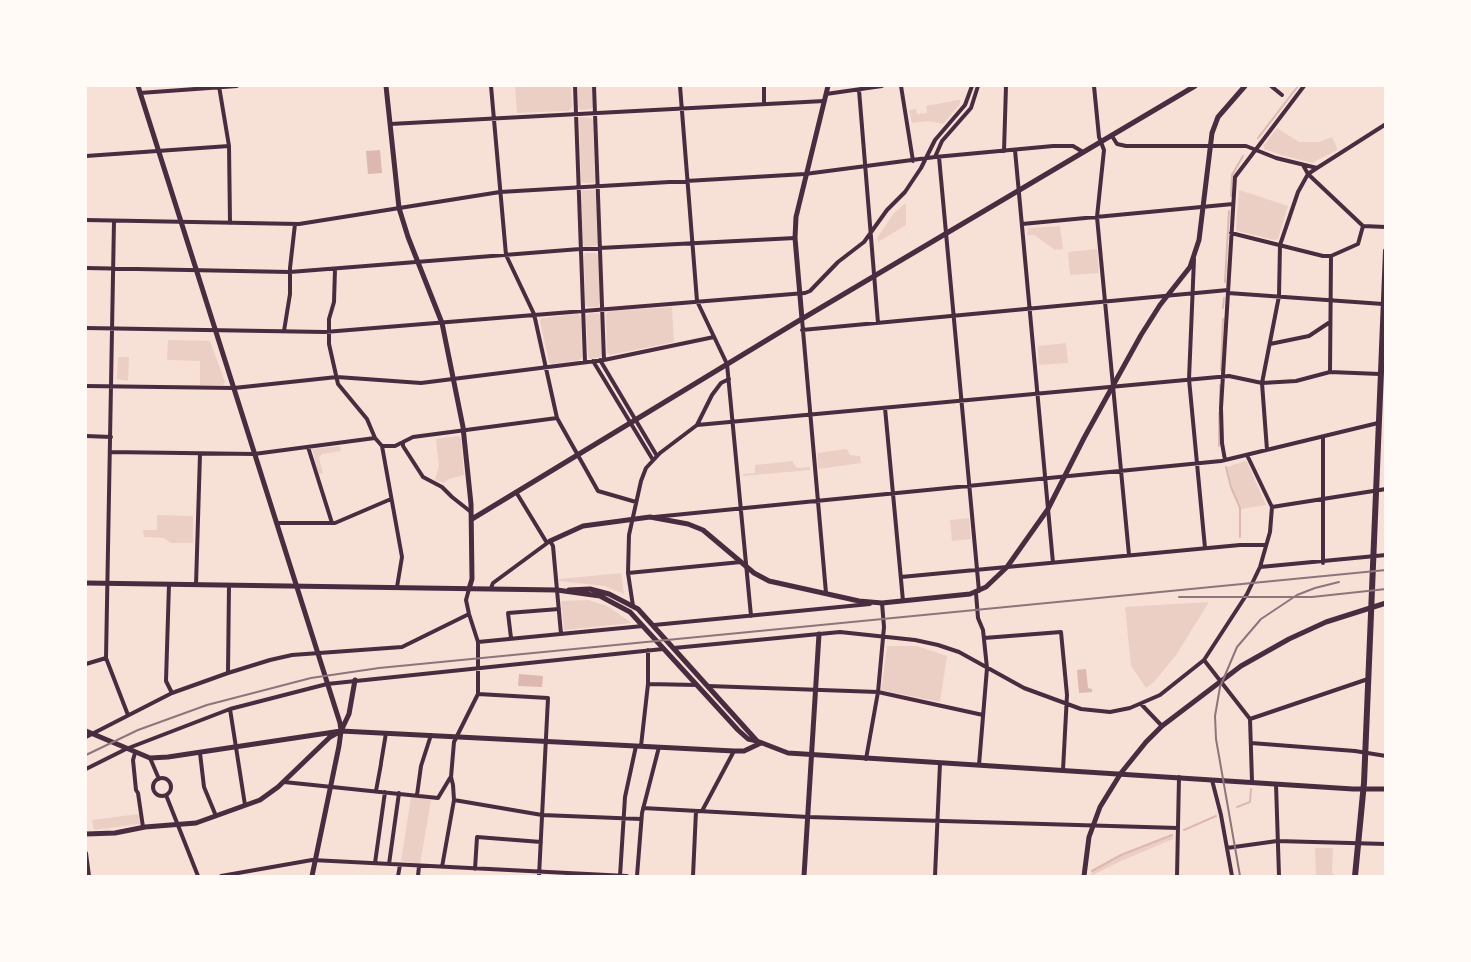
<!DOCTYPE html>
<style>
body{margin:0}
#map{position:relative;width:1471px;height:962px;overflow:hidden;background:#f7e1d7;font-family:Overpass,sans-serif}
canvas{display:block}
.frame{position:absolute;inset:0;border:87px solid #fffaf5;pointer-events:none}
</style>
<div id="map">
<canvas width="1471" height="962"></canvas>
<div class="frame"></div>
</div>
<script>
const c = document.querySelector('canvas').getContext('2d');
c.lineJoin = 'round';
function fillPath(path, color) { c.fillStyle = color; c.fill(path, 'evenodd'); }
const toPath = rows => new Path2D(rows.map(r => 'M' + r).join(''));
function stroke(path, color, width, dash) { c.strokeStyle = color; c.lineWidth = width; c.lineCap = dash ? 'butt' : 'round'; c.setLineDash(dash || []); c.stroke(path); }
const green = toPath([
 [515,86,571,86,572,107,569,111,517,113],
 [577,86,592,86,593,107,591,109,580,110,578,107],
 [958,100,960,100,960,104,943,124,929,121,912,123,909,110,916,109,917,114,927,113,926,106],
 [580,117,591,118,593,120,595,180,594,183,583,183,581,181,579,120],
 [1277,128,1299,142,1319,142,1332,137,1337,148,1337,150,1312,163,1281,155,1264,149,1264,145],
 [583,190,594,190,596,193,598,244,596,246,585,247,583,244,581,192],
 [1239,190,1288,206,1278,239,1275,240,1237,231,1236,228],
 [906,203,906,225,878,242,877,238,894,213],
 [1060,226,1063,249,1055,250,1034,235,1027,235,1028,228],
 [1097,249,1099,273,1070,275,1068,252],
 [585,253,596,253,599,256,601,303,598,307,588,307,585,305,584,256],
 [672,307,674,342,610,355,607,353,606,314,609,311],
 [598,313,601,316,602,355,600,357,590,359,588,356,586,316,588,314],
 [578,314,581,317,582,357,580,360,552,364,549,362,540,321,542,318],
 [168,340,210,341,225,382,223,385,200,385,200,361,167,360],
 [1066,343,1068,363,1039,365,1038,346],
 [118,357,129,357,128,381,117,379],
 [458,436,461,438,464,475,449,479,444,483,435,480,439,466,436,439],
 [340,446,341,451,322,454,319,458,323,473,319,474,312,449],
 [847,449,850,455,860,456,861,463,818,469,817,453],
 [792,461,797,468,810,467,810,470,743,476,743,474,755,473,755,465],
 [1245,461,1247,462,1266,505,1241,509,1232,487,1227,467],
 [157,515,193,516,193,543,171,543,164,538,144,537,143,530,157,530],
 [969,518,971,539,952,541,950,520],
 [621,573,624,594,604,586,559,581,559,579],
 [588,600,607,606,632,623,564,630,561,601],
 [1209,602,1176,655,1154,682,1146,688,1131,666,1125,607],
 [887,646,917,646,947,656,940,702,881,690],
 [411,797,431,800,420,864,401,861],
 [139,814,140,824,94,830,92,820],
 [1173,834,1173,839,1121,861,1091,876,1092,870,1122,854],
 [1315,848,1333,848,1332,873,1334,874,1334,876,1316,876]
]);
const water = toPath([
 [380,150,382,173,368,174,366,151],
 [1086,669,1088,688,1092,689,1092,692,1079,693,1077,670],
 [519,674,543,676,542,687,518,686]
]);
const stream = toPath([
 [1258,138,1298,86],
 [1231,196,1232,175,1243,156],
 [1225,282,1229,211],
 [1223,308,1224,298],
 [1221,370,1223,319],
 [1220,401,1220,385],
 [1219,446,1219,413],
 [1226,467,1231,487,1240,508,1240,537],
 [1237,807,1250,802,1251,789],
 [1184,830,1216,816],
 [1092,871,1121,855,1172,835]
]);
const minor = toPath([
 [219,86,229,146,230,223],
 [491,86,506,255,534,314,557,418,598,491,636,502],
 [575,86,585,362],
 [594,86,604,360],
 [680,86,697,301,727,364,751,616],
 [901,86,913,161],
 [1094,86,1099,137,1104,150,1097,217,1129,555],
 [1271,86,1282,95],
 [859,90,878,323],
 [140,93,237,86],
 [826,94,882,86],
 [764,104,764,86],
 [390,124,824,101],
 [1112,136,1117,144,1126,146,1246,146,1276,158,1317,168,1386,124],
 [1015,150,1053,563],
 [1004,151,1006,86],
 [86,156,229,146],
 [935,157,942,141,971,108,978,86],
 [939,157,979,591],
 [1317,168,1308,174,1363,226,1386,227],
 [86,220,299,224,500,192,805,174,935,157,1053,146,1073,146,1083,152],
 [114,221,106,658,128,715],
 [1022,224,1233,204],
 [1231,233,1323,256,1331,256,1358,244,1363,226],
 [1194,259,1189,379,1205,548],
 [86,268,290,272,580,249,795,238],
 [335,269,334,302,329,319,329,344,338,384,367,419,375,438,382,446,402,557,397,587],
 [1228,293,1383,304],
 [802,319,826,593],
 [86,328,325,332,805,293,810,291,838,262,864,242,887,210,905,192,921,168,935,140,965,105,972,86],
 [802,330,1228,290],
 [284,331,290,294,290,268,295,224],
 [1270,344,1309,336,1330,322],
 [600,360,657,456],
 [593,361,653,460],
 [1330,372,1331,256],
 [86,386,234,388,337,377,421,383,604,360,714,337],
 [885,408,903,601],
 [697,425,1229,376,1262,383,1296,381,1330,372,1380,374],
 [86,436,111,437],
 [403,442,403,446,423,477,442,487,452,497,471,512],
 [382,446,395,446,413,437,557,418],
 [308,447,332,523],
 [1267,450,1262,383,1279,296,1280,245,1298,192,1308,174,1303,165],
 [110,452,254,454,375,438],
 [1225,460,1222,443,1221,408,1235,177,1304,86],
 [516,492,547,543],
 [1272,507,1386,489],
 [654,517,1221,461,1378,423],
 [277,523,335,523,391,499],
 [1323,563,1323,437],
 [1260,567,1386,555],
 [628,573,741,562],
 [901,577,1240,545,1266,545],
 [169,584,166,681,172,693],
 [196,585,200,454],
 [491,588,493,583,550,541,553,546,561,634],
 [976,593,978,618,983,630,987,668,979,765],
 [633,606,628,573,629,535,641,481,646,468,660,453,697,425,712,395,721,383,729,379],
 [654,625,870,604],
 [511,638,508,613,559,609],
 [984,638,1061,632,1067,695,1063,770],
 [478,642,643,626],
 [674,648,840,632,915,640,938,645,959,652,1024,688,1081,709,1110,712,1130,708,1160,695,1204,660,1247,594,1260,567,1270,532,1272,507,1247,455],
 [1204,660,1250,719,1252,781],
 [86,664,106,658],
 [228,673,229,585],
 [648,684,697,685],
 [708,686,878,692,983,715],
 [478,694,548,698,539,876],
 [1141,704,1162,726],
 [230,709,245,805],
 [1250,719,1368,679],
 [86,737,172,693,228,673,270,660,292,655,402,647,469,614],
 [1251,743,1355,751,1386,756],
 [641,746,648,684,648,650],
 [135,753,133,760,136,790,138,793,143,827],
 [200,753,204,787,216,816],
 [150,758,159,779],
 [866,759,878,692,884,627,882,603],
 [381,763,386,733],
 [86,769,126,749,230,709,327,684,663,649],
 '153 787a9 9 0 1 1 18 0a9 9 0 1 1-18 0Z',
 [1212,780,1221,815,1232,876],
 [284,782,438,798,450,778],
 [1276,784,1279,876],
 [376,791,381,764],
 [166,795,198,876],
 [417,795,421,766,431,735],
 [454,800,542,815,641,819],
 [643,808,808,817,1178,828],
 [702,811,734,751],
 [1227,848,1277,841,1386,844],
 [86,853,89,876],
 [375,863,385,792],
 [389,864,399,793],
 [442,867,454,800,453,785,451,777,454,742,478,694,478,642,469,614,466,600,469,589],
 [475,869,477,837,541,842],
 [221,876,312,860,627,876],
 [398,876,400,865],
 [418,876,419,866],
 [620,876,625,797,636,746],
 [637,876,642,813,659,747],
 [693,876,696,811],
 [935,876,940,763],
 [1177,876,1179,777]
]);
const tertiary = toPath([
 [138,86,340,723,341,731,339,746,312,876],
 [386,86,399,208,408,237,442,323,463,427,471,504,472,579,469,589],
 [802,319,795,238,796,217,828,86],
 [472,519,795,323,1195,86],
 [550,541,583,526,650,517,688,524,703,530,754,573,769,581,859,601,882,603,970,594,986,587,1007,567,1048,509,1084,438,1141,335,1160,305,1190,267,1199,240,1212,133,1218,117,1245,86],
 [86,731,150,758,168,757,341,731,349,714,355,680],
 [86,834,115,833,145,827,196,823,260,800,278,787,330,737,341,731,734,751,744,751,761,743],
 [804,876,819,634],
 [1084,876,1089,837,1100,807,1121,773,1146,742,1162,726,1241,666,1289,639,1326,622,1386,603]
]);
const secondary = toPath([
 [86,583,557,590,600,596,630,612,738,730,748,739,757,741],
 [569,590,590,589,609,594,638,609,757,741,788,753,1353,789,1386,789]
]);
const primary = toPath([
 [1355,876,1364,783,1386,251]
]);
const rail = toPath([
 [1179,597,1312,597,1386,589],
 [86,755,138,730,207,705,311,678,379,668,1386,570],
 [1240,876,1216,739,1215,716,1220,687,1237,647,1261,619,1297,595,1315,588,1339,582]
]);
fillPath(green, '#ebcfc5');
fillPath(water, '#dcb8b0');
stroke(stream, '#dcb8b0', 2);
stroke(minor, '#4a2c40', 4);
stroke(tertiary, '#4a2c40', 5);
stroke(secondary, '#4a2c40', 5);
stroke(primary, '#4a2c40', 6);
stroke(rail, '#8f747c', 2);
</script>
